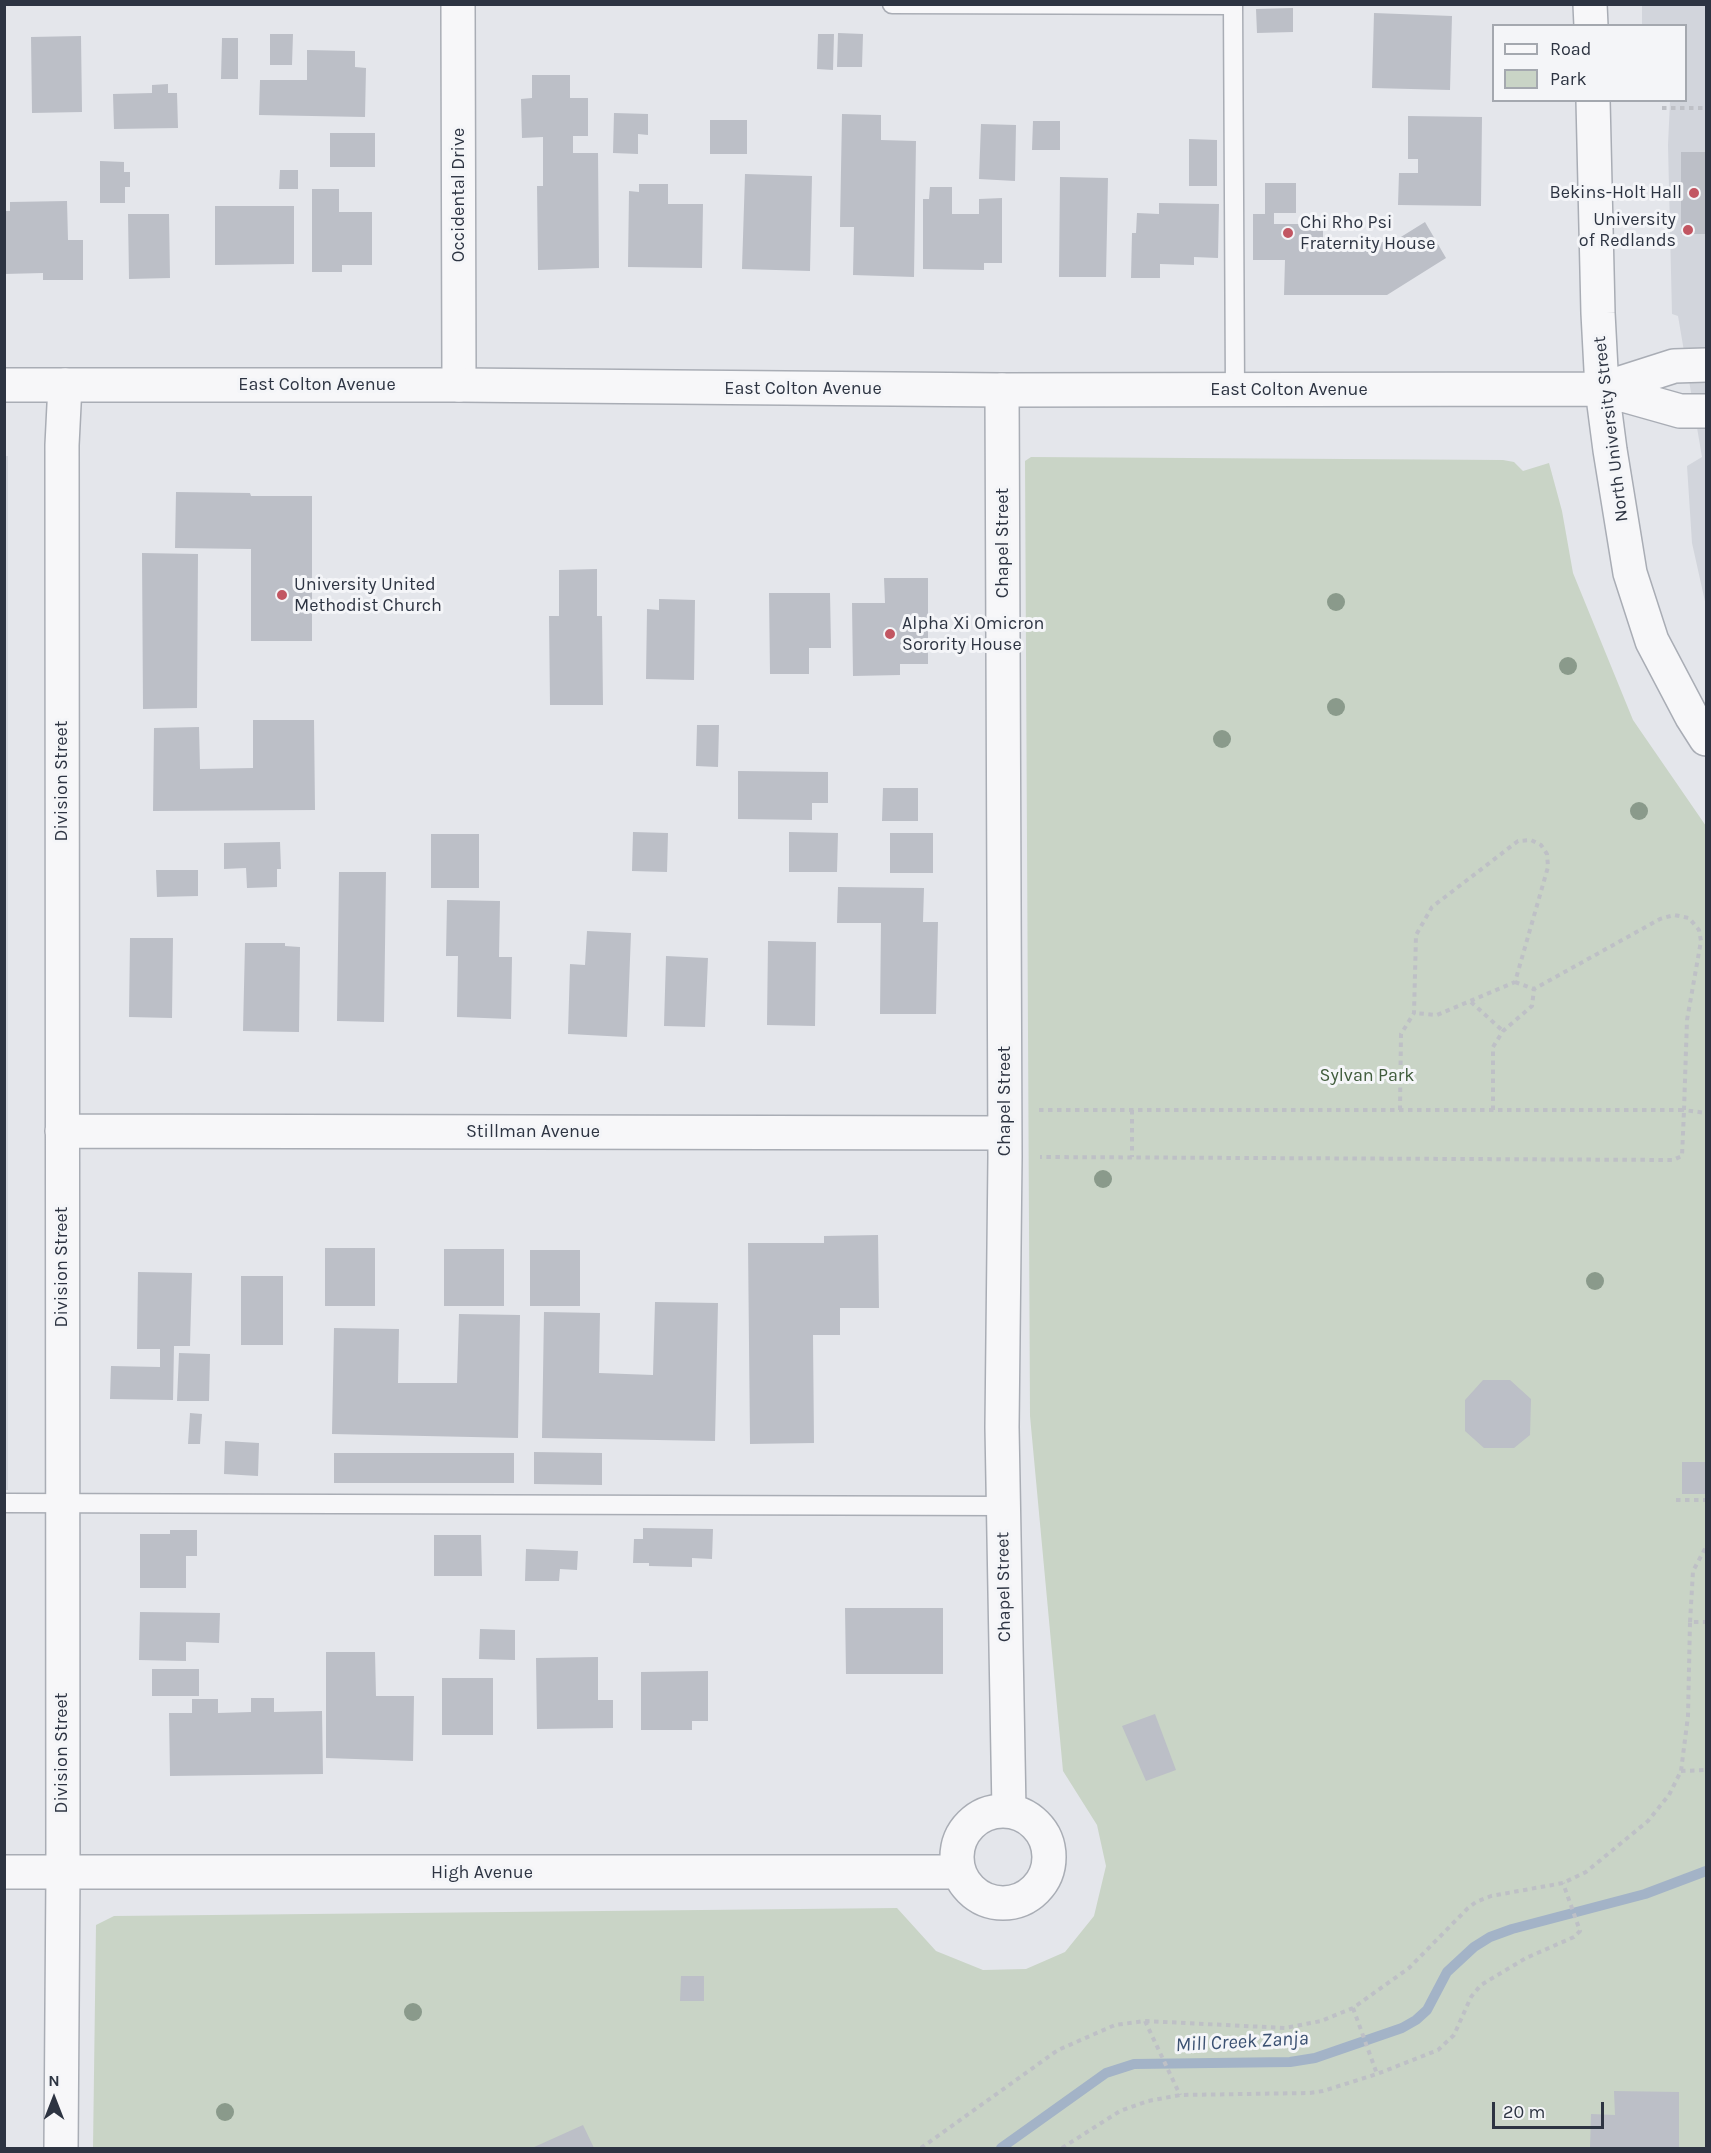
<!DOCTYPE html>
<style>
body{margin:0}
#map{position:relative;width:1711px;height:2153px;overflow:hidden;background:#e4e6eb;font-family:Karla,sans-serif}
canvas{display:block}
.frame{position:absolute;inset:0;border:6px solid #2d3442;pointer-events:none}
.legend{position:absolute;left:1492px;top:24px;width:195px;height:78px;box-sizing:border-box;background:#f4f5f8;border:2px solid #a4a8af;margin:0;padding:8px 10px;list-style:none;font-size:18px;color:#2d3442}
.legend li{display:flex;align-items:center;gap:12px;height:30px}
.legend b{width:30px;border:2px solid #a4a8af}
.north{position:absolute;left:24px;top:2069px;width:60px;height:60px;-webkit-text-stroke:4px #f4f5f8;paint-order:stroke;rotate:0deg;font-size:16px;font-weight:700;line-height:24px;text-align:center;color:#2d3442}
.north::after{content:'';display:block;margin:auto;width:21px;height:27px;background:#2d3442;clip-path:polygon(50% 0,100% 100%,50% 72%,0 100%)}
.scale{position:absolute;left:1492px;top:2102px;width:112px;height:27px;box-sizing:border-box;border:3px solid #2d3442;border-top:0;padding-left:8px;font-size:18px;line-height:21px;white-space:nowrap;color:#2d3442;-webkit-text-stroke:4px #f4f5f8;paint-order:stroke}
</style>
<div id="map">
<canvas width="1711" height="2153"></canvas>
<div class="frame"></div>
<ul class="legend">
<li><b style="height:8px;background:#f7f7f9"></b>Road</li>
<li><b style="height:16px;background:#c9d4c6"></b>Park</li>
</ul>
<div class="north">N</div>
<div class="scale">20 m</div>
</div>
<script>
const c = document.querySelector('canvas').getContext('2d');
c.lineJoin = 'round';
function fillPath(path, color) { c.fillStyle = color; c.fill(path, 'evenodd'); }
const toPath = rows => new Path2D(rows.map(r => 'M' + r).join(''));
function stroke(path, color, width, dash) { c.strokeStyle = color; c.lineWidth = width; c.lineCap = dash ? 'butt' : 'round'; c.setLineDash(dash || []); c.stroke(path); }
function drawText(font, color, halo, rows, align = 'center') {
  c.font = font + ' Karla,sans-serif'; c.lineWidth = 6; c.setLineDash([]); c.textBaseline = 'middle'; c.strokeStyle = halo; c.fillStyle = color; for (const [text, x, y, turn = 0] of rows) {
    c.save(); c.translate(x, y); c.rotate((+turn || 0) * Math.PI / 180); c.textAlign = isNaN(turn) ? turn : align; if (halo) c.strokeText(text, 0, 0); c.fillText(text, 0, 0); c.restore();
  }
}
const built = toPath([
 [1642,5,1706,5,1706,606,1692,543,1687,466,1702,457,1678,316,1672,314,1668,145,1670,102,1668,101,1686,100,1686,26,1642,26],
 [4,456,8,456,8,1490,4,1490]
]);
const green = toPath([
 [1031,457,1503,460,1514,462,1523,471,1549,463,1562,511,1573,573,1633,720,1706,826,1706,2148,93,2148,96,1925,114,1916,897,1908,936,1951,983,1970,1026,1969,1065,1952,1094,1916,1106,1866,1097,1825,1063,1771,1030,1416,1025,461]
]);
const stream = toPath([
 [1001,2148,1106,2073,1134,2064,1290,2062,1315,2058,1402,2028,1416,2020,1427,2010,1447,1972,1474,1947,1490,1937,1512,1929,1645,1894,1706,1871]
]);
const building = toPath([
 [1293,8,1293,32,1257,33,1256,9],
 [1374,13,1452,16,1450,90,1372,88],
 [838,33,863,34,862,67,837,67],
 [270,34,293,34,292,65,270,65],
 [818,34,834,34,833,70,817,69],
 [81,36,82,112,32,113,31,37],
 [222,38,238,38,238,79,221,79],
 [307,50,355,51,355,67,366,68,365,117,259,115,260,80,307,80],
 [532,75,570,75,570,98,588,98,588,136,573,136,573,153,598,153,599,268,538,270,537,186,543,186,543,137,522,138,521,99,532,98],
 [168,84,168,93,177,93,178,128,114,129,113,94,152,93,152,85],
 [614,113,648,114,648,135,638,134,638,154,613,153],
 [842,114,881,115,881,140,916,141,914,277,853,275,854,227,840,227],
 [1408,116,1482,117,1481,206,1398,205,1399,173,1418,173,1418,159,1408,159],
 [710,120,747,120,747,154,710,154],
 [1033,121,1060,121,1060,150,1032,150],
 [981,124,1016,125,1015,181,979,179],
 [330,133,375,133,375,167,330,167],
 [1189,139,1217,140,1217,186,1189,186],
 [1681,152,1706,152,1706,234,1681,234],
 [100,161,124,162,124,172,130,172,130,187,125,187,125,203,100,203],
 [280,170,298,170,298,189,279,189],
 [745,174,812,176,810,271,742,269],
 [1060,177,1108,178,1106,277,1059,277],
 [1265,183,1296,183,1296,213,1274,213,1274,224,1323,224,1323,242,1388,242,1388,245,1425,222,1446,258,1387,295,1284,295,1285,260,1253,260,1253,214,1265,214],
 [639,184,668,184,668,204,703,204,702,268,628,267,629,191,639,192],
 [930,187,952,187,952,214,979,214,979,199,1002,198,1002,263,984,263,984,270,923,269,923,199,929,199],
 [312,189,339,189,339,212,372,212,372,265,342,265,342,272,312,272],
 [67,201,68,240,83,240,83,280,43,280,43,273,4,274,4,211,10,211,10,202],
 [1159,203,1219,204,1218,258,1194,257,1194,265,1160,264,1160,278,1131,278,1132,233,1136,233,1137,213,1159,214],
 [215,206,294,206,294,264,215,265],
 [128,214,169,214,170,278,129,279],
 [176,492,250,493,251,496,312,496,312,641,251,641,251,549,175,548],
 [142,553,198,554,197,708,143,709],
 [597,569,597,616,602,616,603,705,550,705,549,616,559,616,559,570],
 [884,578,928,578,928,664,900,664,900,675,853,676,852,603,885,603],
 [769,593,830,593,831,648,809,648,809,674,770,674],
 [659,599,695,600,694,680,646,679,647,609,659,610],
 [253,720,314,720,315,810,153,811,154,728,199,727,200,769,253,768],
 [697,725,719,725,718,767,696,766],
 [738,771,828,772,828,803,812,803,812,820,738,819],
 [883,788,918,788,918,821,882,821],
 [633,832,668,833,667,872,632,871],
 [789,832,838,833,837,872,789,872],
 [890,833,933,833,933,873,890,873],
 [431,834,479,834,479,888,431,888],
 [280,842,281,869,277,869,277,887,247,888,246,868,224,869,224,843],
 [156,870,198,870,198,896,157,897],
 [339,872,386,872,384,1022,337,1021],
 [838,887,924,888,923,922,938,922,936,1014,880,1014,881,923,837,923],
 [447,900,500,901,499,957,512,957,511,1019,457,1017,458,956,446,956],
 [587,931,631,933,627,1037,568,1034,570,964,585,965],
 [130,938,173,938,172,1018,129,1017],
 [768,941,816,942,815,1026,767,1025],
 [245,943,285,943,285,946,300,947,299,1032,243,1031],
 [666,956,708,958,705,1027,664,1026],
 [878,1235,879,1308,840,1308,840,1335,813,1335,814,1443,750,1444,748,1243,824,1243,824,1236],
 [325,1248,375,1248,375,1306,325,1306],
 [444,1249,504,1249,504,1306,444,1306],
 [530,1250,580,1250,580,1306,530,1306],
 [138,1272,192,1273,190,1346,174,1346,173,1400,110,1399,111,1366,160,1367,160,1349,137,1349],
 [241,1276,283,1276,283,1345,241,1345],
 [655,1302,718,1303,715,1441,542,1438,544,1312,600,1313,599,1373,653,1375],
 [459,1314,520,1315,518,1438,332,1434,334,1328,399,1329,398,1383,457,1383],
 [179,1353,210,1354,209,1401,177,1401],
 [1483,1380,1510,1380,1531,1399,1530,1435,1514,1448,1484,1448,1465,1431,1465,1400],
 [190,1413,202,1414,200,1444,188,1444],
 [225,1441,259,1443,258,1476,224,1474],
 [534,1452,602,1453,602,1485,534,1484],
 [334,1453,514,1453,514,1483,334,1483],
 [1682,1462,1706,1462,1706,1494,1682,1494],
 [643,1528,713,1529,712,1559,692,1558,692,1567,649,1566,649,1563,633,1563,634,1539,643,1539],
 [170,1530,197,1530,197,1556,186,1556,186,1588,140,1588,140,1534,170,1534],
 [434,1535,481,1535,482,1576,434,1576],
 [526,1549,578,1551,577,1570,560,1569,559,1581,525,1581],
 [845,1608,943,1608,943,1674,846,1674],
 [140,1612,220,1613,219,1643,186,1642,186,1661,139,1660],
 [480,1629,515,1630,515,1660,479,1659],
 [326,1652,375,1652,376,1696,414,1696,413,1761,326,1758],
 [598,1657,598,1700,613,1700,613,1728,537,1729,536,1658],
 [152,1669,199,1669,199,1696,152,1696],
 [708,1671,708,1721,692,1721,692,1730,641,1730,641,1672],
 [442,1678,493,1678,493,1735,442,1735],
 [251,1698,274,1698,274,1712,322,1711,323,1774,170,1776,169,1713,192,1713,192,1699,218,1699,218,1713,251,1712],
 [1155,1714,1176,1770,1146,1781,1122,1726],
 [681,1976,704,1976,704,2001,680,2001],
 [1614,2091,1679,2092,1679,2148,1590,2148,1591,2114,1615,2115],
 [583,2125,594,2148,532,2148]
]);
const path = toPath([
 [1662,108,1706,108],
 [1515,982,1534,989],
 [1471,1002,1503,1031],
 [1039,1110,1684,1110,1682,1156,1673,1160,1040,1157],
 [1132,1110,1132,1157],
 [1400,1110,1401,1034,1414,1013,1416,935,1432,907,1518,841,1531,840,1541,845,1547,854,1548,867,1515,982,1437,1015,1414,1013],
 [1493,1110,1493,1047,1503,1031,1532,1006,1534,989,1660,919,1674,915,1689,918,1699,930,1701,941,1687,1020,1684,1110,1706,1113],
 [1676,1500,1706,1500],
 [1690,1622,1693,1571,1706,1547],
 [1681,1771,1706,1770],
 [1353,2008,1377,2074],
 [1145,2021,1180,2095],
 [921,2148,1058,2050,1115,2025,1145,2021,1285,2028,1321,2021,1353,2008,1409,1968,1468,1908,1476,1902,1491,1896,1563,1883,1586,1872,1648,1821,1669,1795,1681,1771,1688,1716,1690,1622,1706,1622],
 [1062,2148,1120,2111,1148,2101,1180,2095,1310,2093,1323,2091,1377,2074,1438,2050,1454,2035,1471,1997,1481,1985,1526,1958,1574,1937,1580,1931,1563,1883]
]);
const service = toPath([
 [892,4,1233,5],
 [1233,4,1235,390],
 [4,1503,1002,1506]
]);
const minor = toPath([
 [458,4,459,385],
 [1002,390,1005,1157,1002,1427,1009,1811],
 [62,1131,1004,1133],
 '957 1857a46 46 0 1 1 92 0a46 46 0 1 1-92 0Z',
 [4,1872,959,1872],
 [61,2148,63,1873,62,445,65,385]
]);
const tertiary = toPath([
 [1590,4,1591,26],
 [1593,100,1598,313,1602,389,1610,450,1630,573,1652,641,1692,717,1706,739],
 [4,385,459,385,1002,390,1602,389,1680,411,1706,411],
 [1602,389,1674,366,1706,365]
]);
const trees = [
 [1336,602],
 [1568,666],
 [1336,707],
 [1222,739],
 [1639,811],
 [1103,1179],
 [1595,1281],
 [413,2012],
 [225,2112]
];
const markers = [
 [1694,193,6,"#c25662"],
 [1688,230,6,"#c25662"],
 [1288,233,6,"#c25662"],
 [282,595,6,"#c25662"],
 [890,634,6,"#c25662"]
];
const poiNames = [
 ["Bekins-Holt Hall",1682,193,"right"],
 ["University",1676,220,"right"],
 ["of Redlands",1676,241,"right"],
 ["Chi Rho Psi",1300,223],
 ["Fraternity House",1300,244],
 ["University United",294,585],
 ["Methodist Church",294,606],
 ["Alpha Xi Omicron",902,624],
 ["Sorority House",902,645]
];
const streetNames = [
 ["Occidental Drive",459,195,-90],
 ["East Colton Avenue",317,385],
 ["East Colton Avenue",803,389],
 ["East Colton Avenue",1289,390],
 ["North University Street",1611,429,-97],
 ["Chapel Street",1003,543,-90],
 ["Division Street",62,781,-90],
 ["Chapel Street",1005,1101,-90],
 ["Stillman Avenue",533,1132],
 ["Division Street",62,1267,-90],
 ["Chapel Street",1004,1587,-91],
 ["Division Street",62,1753,-90],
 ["High Avenue",482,1873]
];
const parkNames = [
 ["Sylvan Park",1367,1076]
];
const waterNames = [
 ["Mill Creek Zanja",1242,2042,-3]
];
fillPath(built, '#d2d5dc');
fillPath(green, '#c9d4c6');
stroke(stream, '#a3b3c7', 10);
fillPath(building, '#bcbfc7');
stroke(service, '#a9adb5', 21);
stroke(minor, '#a9adb5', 36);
stroke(tertiary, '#a9adb5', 36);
stroke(path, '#bec0c6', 4, [4.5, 4.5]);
stroke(service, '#f7f7f9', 18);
stroke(minor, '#f7f7f9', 33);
stroke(tertiary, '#f7f7f9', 33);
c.fillStyle = '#8a9a8b';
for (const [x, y] of trees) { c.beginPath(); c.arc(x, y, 9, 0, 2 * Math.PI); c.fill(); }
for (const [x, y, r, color] of markers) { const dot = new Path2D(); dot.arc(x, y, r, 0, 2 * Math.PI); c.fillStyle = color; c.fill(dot); stroke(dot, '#f4f5f8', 2); }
drawText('18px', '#2d3442', '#f4f5f8', poiNames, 'left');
drawText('18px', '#2d3442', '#f4f5f8', streetNames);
drawText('18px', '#405c3c', '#f4f5f8', parkNames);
drawText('italic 20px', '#3b5172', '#f4f5f8', waterNames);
</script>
